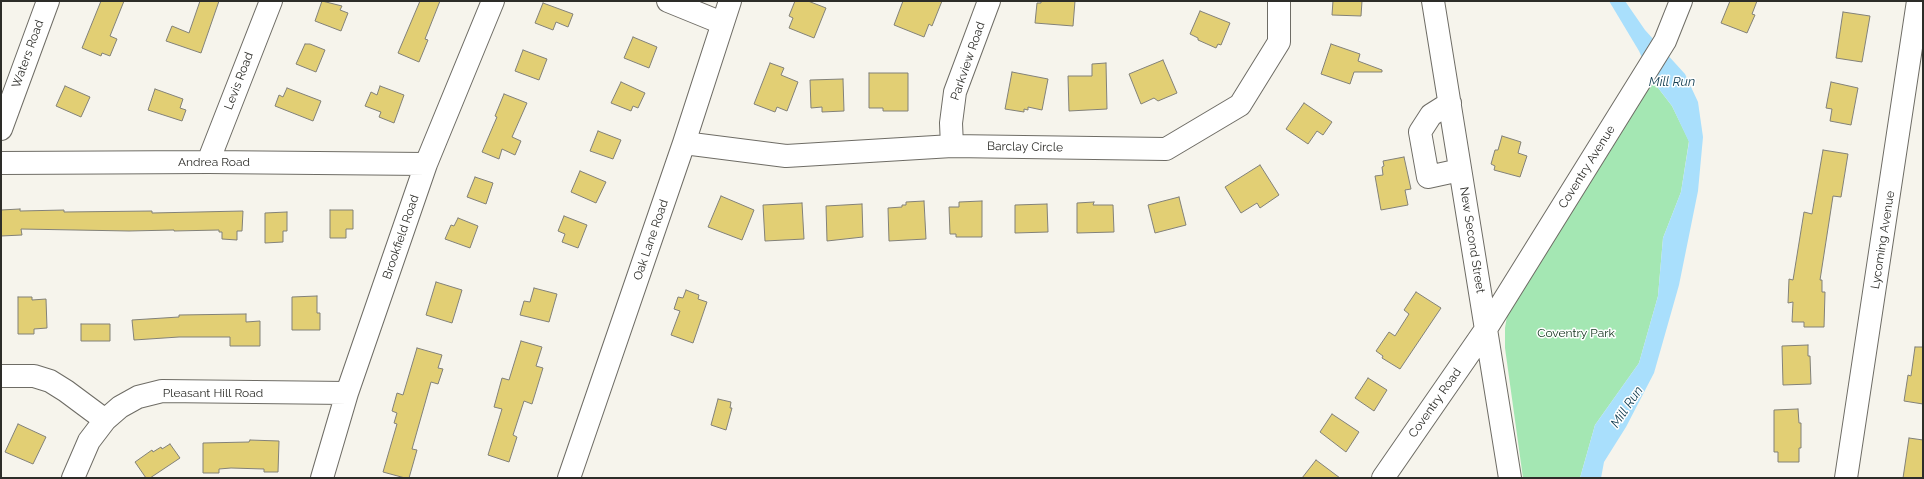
<!DOCTYPE html>
<style>
body{margin:0}
#map{position:relative;width:1924px;height:479px;overflow:hidden;background:#f6f4ec;font-family:Raleway,sans-serif}
canvas{display:block}
.frame{position:absolute;inset:0;border:2px solid #2d2d29;pointer-events:none}
</style>
<div id="map">
<canvas width="1924" height="479"></canvas>
<div class="frame"></div>
</div>
<script>
const c = document.querySelector('canvas').getContext('2d');
c.lineJoin = 'round';
function fillPath(path, color) { c.fillStyle = color; c.fill(path, 'evenodd'); }
const toPath = rows => new Path2D(rows.map(r => 'M' + r).join(''));
function stroke(path, color, width, dash) { c.strokeStyle = color; c.lineWidth = width; c.lineCap = dash ? 'butt' : 'round'; c.setLineDash(dash || []); c.stroke(path); }
function drawText(font, color, halo, rows, align = 'center') {
  c.font = font + ' Raleway,sans-serif'; c.lineWidth = 3; c.setLineDash([]); c.textBaseline = 'middle'; c.strokeStyle = halo; c.fillStyle = color; for (const [text, x, y, turn = 0] of rows) {
    c.save(); c.translate(x, y); c.rotate((+turn || 0) * Math.PI / 180); c.textAlign = isNaN(turn) ? turn : align; if (halo) c.strokeText(text, 0, 0); c.fillText(text, 0, 0); c.restore();
  }
}
const green = toPath([
 [1652,80,1672,106,1689,141,1681,192,1663,238,1658,296,1639,363,1595,425,1580,478,1523,478,1505,348,1505,328,1508,310]
]);
const water = toPath([
 [1609,1,1625,1,1645,30,1685,74,1698,102,1703,137,1698,191,1679,285,1654,373,1626,427,1604,462,1601,478,1580,478,1595,425,1639,363,1658,296,1663,238,1681,192,1689,142,1672,106,1652,80,1639,51]
]);
const building = toPath([
 [101,1,124,1,110,36,117,39,110,56,102,53,101,56,82,48,101,1],
 [200,1,219,1,201,53,166,41,172,26,189,33,200,1],
 [322,1,342,6,340,10,348,13,341,31,315,21,322,1],
 [420,1,440,1,425,39,428,40,419,62,398,53,420,1],
 [795,1,808,1,826,8,814,38,789,28,793,18,789,16,795,1],
 [903,1,942,1,932,26,929,24,924,37,894,25,903,1],
 [1041,1,1075,1,1073,26,1035,23,1037,3,1041,3,1041,1],
 [1333,1,1362,1,1361,16,1332,15,1333,1],
 [1730,1,1757,1,1752,14,1755,15,1747,33,1721,23,1730,1],
 [543,3,573,14,568,27,556,22,553,30,535,23,543,3],
 [1200,11,1230,23,1221,45,1218,44,1216,48,1198,40,1198,38,1190,34,1200,11],
 [1843,12,1870,16,1862,62,1836,58,1843,12],
 [633,37,657,47,649,68,624,58,633,37],
 [305,44,310,44,325,50,316,72,296,64,305,44],
 [1331,44,1360,54,1358,61,1382,70,1382,72,1354,72,1350,84,1321,74,1331,44],
 [523,50,547,59,539,80,515,71,523,50],
 [1163,60,1177,93,1158,101,1154,98,1141,104,1129,74,1163,60],
 [770,63,784,68,781,75,798,82,787,111,777,107,775,112,754,104,770,63],
 [1106,63,1107,109,1069,111,1068,76,1092,76,1092,64,1106,63],
 [1012,72,1048,79,1042,110,1028,107,1028,110,1024,109,1024,112,1005,109,1012,72],
 [869,73,908,73,908,111,883,111,883,108,869,108,869,73],
 [843,79,844,111,822,112,822,107,811,108,810,80,843,79],
 [621,82,645,93,638,108,633,106,631,111,611,103,621,82],
 [1831,82,1858,88,1851,125,1830,121,1832,109,1826,108,1831,82],
 [65,86,90,97,81,117,56,106,65,86],
 [380,86,404,95,394,123,379,117,381,112,365,106,371,92,377,95,380,86],
 [287,88,321,101,313,121,275,106,279,95,283,97,287,88],
 [155,89,183,99,180,108,186,110,182,121,148,110,155,89],
 [504,94,527,103,512,137,521,141,515,155,502,149,499,159,482,152,497,117,495,116,504,94],
 [1304,103,1332,122,1323,135,1317,131,1308,144,1286,129,1304,103],
 [598,131,621,140,613,159,590,151,598,131],
 [1502,136,1521,142,1518,153,1527,156,1520,177,1494,170,1495,166,1491,164,1495,150,1498,150,1502,136],
 [1823,150,1848,154,1841,197,1833,196,1820,280,1822,280,1822,292,1825,292,1824,327,1804,327,1804,322,1792,322,1793,302,1788,303,1789,279,1793,280,1804,212,1812,214,1823,150],
 [1404,157,1411,189,1405,190,1408,205,1381,210,1375,176,1383,175,1382,167,1384,166,1383,161,1404,157],
 [1260,165,1279,195,1260,208,1257,203,1241,213,1225,187,1260,165],
 [580,171,606,182,596,203,571,192,580,171],
 [475,177,493,183,486,204,467,197,475,177],
 [721,196,754,210,742,240,708,227,721,196],
 [1179,197,1186,225,1155,233,1148,205,1179,197],
 [924,201,926,239,889,241,888,208,902,207,902,205,906,205,906,202,924,201],
 [982,201,982,237,956,237,956,234,950,234,949,207,959,207,959,202,982,201],
 [1094,202,1093,205,1113,205,1114,232,1077,233,1077,203,1094,202],
 [802,203,804,239,765,241,763,205,802,203],
 [862,204,863,237,827,241,826,206,862,204],
 [1047,204,1048,232,1015,233,1015,205,1047,204],
 [20,209,20,211,64,210,64,212,152,211,152,213,243,211,242,231,237,231,237,240,222,239,222,232,219,232,219,230,174,231,174,230,129,231,21,229,22,235,1,236,1,210,20,209],
 [330,210,353,210,353,229,346,229,346,238,330,238,330,210],
 [287,212,287,231,283,231,283,242,265,243,265,213,287,212],
 [564,216,587,225,578,248,562,242,565,234,558,231,564,216],
 [458,218,478,226,470,248,445,239,451,225,454,226,458,218],
 [436,282,462,290,452,323,426,315,436,282],
 [534,288,557,294,549,322,520,315,524,301,530,302,534,288],
 [686,290,699,295,698,299,707,302,693,343,671,335,680,311,674,309,678,297,683,298,686,290],
 [1416,292,1441,308,1400,369,1382,358,1383,356,1376,351,1389,332,1395,336,1409,314,1404,310,1416,292],
 [317,296,317,313,320,313,320,330,292,330,292,297,317,296],
 [18,297,32,297,32,300,46,299,47,328,34,329,34,334,18,334,18,297],
 [246,314,246,322,260,321,260,346,230,346,230,337,179,337,134,340,132,320,179,317,179,315,246,314],
 [81,324,110,324,110,341,81,341,81,324],
 [521,341,542,347,536,366,543,368,532,404,524,401,513,435,517,437,509,462,488,455,502,409,494,407,502,378,509,380,521,341],
 [1808,345,1808,356,1810,356,1811,384,1783,385,1782,346,1808,345],
 [1915,347,1923,347,1923,404,1904,401,1908,375,1911,376,1915,347],
 [417,348,442,355,438,368,443,369,438,384,431,382,412,449,417,450,409,478,405,478,383,472,397,424,394,423,397,413,392,411,397,393,403,395,417,348],
 [1368,378,1387,390,1374,411,1355,398,1368,378],
 [718,399,731,402,730,408,732,408,726,430,711,425,718,399],
 [1798,409,1799,423,1801,423,1801,448,1799,448,1799,462,1778,462,1778,452,1774,452,1774,410,1798,409],
 [1332,414,1359,432,1346,452,1320,432,1332,414],
 [18,424,46,437,33,464,5,452,18,424],
 [1909,438,1923,440,1923,478,1903,478,1909,438],
 [250,440,279,441,278,472,264,472,264,469,231,468,219,469,219,473,203,473,203,443,249,442,250,440],
 [170,444,180,458,150,478,146,478,135,462,152,450,153,452,161,447,162,449,170,444],
 [1316,460,1340,478,1302,478,1316,460]
]);
const minor = toPath([
 [668,1,722,23],
 [1433,1,1510,478],
 [1450,103,1431,115,1420,132,1428,177,1460,170],
 [1,129,48,1],
 [684,143,786,156,952,146,1166,149,1240,105,1279,42,1279,1],
 [952,146,951,123,955,92,989,1],
 [208,162,271,1],
 [1,163,208,162,426,164],
 [1,376,34,376,50,381,66,391,105,420],
 [73,478,89,441,105,420,120,407,138,397,162,391,347,393],
 [322,478,347,393,426,164,493,1],
 [569,478,684,143,730,1],
 [1383,478,1486,329,1509,292,1665,41,1681,1],
 [1846,478,1918,1]
]);
const streetNames = [
 ["Waters Road",28,54,-70],
 ["Parkview Road",968,61,-71],
 ["Levis Road",239,81,-69],
 ["Barclay Circle",1025,147,1],
 ["Andrea Road",214,162],
 ["Coventry Avenue",1587,167,-58],
 ["Brookfield Road",401,237,-71],
 ["Oak Lane Road",651,240,-71],
 ["New Second Street",1472,240,81],
 ["Lycoming Avenue",1883,240,-81],
 ["Pleasant Hill Road",213,393],
 ["Coventry Road",1435,403,-55]
];
const parkNames = [
 ["Coventry Park",1576,333]
];
const waterNames = [
 ["Mill Run",1672,82],
 ["Mill Run",1627,407,-56]
];
fillPath(green, '#a4e7b3');
fillPath(water, '#a9dffc');
fillPath(building, '#e2cf74');
stroke(building, '#828179', 1);
stroke(minor, '#6e6c65', 24);
stroke(minor, '#fff', 22);
drawText('12px', '#2d2d29', '#fff', streetNames);
drawText('12px', '#11321b', '#fff', parkNames);
drawText('italic 13px', '#174255', '#fff', waterNames);
</script>
